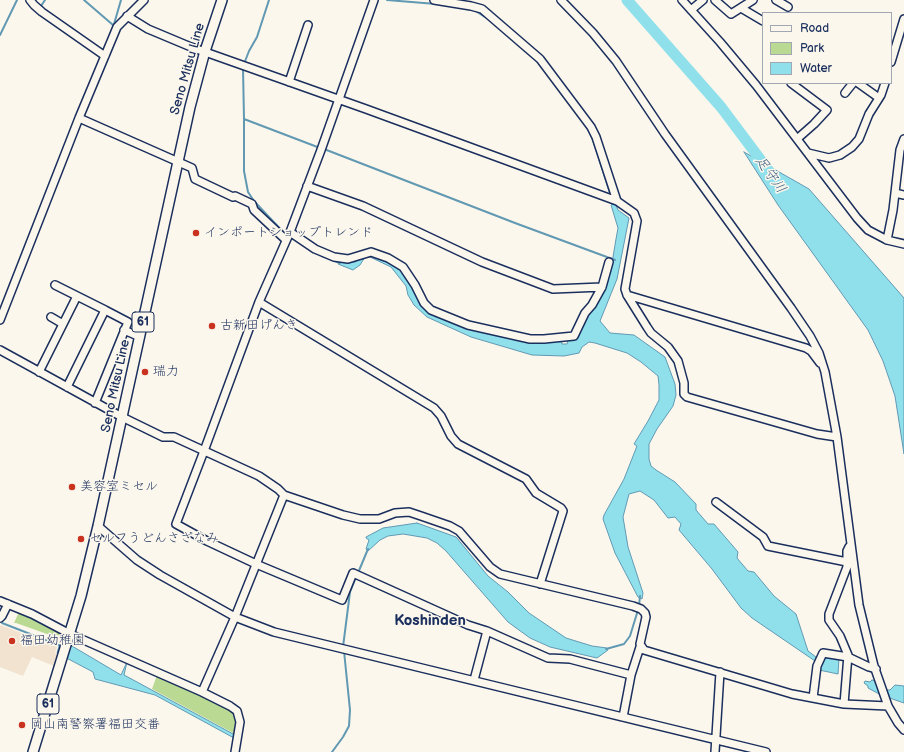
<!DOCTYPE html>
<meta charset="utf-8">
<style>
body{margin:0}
#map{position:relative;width:904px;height:752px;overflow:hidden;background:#fbf7ec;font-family:"Balsamiq Sans",sans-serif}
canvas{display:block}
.legend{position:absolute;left:762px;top:12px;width:130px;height:72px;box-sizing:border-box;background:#fbf7ec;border:1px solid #a1a7b3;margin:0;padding:5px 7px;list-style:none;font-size:12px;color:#1b2f5e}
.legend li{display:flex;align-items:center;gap:8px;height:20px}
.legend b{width:20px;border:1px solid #a1a7b3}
</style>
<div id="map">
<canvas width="904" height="752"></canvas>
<ul class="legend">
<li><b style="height:5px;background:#fbf7ec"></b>Road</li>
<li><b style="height:11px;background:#bada93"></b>Park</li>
<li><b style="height:11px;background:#90e0ec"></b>Water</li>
</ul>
</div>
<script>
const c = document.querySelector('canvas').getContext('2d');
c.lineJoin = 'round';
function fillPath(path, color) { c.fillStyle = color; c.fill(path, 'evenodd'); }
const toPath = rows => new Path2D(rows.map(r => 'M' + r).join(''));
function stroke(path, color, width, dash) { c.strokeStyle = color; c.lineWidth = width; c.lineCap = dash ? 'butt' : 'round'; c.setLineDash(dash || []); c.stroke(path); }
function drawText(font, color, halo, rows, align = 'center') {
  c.font = font + ' "Balsamiq Sans","Klee One",sans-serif'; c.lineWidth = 3; c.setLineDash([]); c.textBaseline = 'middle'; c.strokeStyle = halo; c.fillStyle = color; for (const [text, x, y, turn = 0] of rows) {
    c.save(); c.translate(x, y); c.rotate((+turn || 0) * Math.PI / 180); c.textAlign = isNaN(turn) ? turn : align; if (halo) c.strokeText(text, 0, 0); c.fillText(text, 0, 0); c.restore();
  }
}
const built = toPath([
 [1,625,57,647,55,653,58,654,54,666,32,657,23,676,0,667,0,626]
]);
const green = toPath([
 [19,612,33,617,62,633,62,636,47,634,16,623,14,623],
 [157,675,231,710,234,713,237,725,235,734,152,689]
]);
const water = toPath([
 [744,152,809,189,904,298,904,454,895,396,883,361,868,330,778,205,744,152],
 [615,203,618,210,629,218,617,279,600,321,610,333,634,335,665,357,675,384,676,395,673,406,657,429,649,444,649,459,651,466,656,470,675,482,696,504,696,510,708,524,714,524,738,552,737,558,748,571,754,572,774,596,796,614,808,651,816,657,816,661,815,661,752,618,741,608,712,569,679,530,681,524,675,517,668,518,654,500,640,491,629,494,623,517,628,547,643,593,642,599,638,597,615,553,603,519,604,515,624,479,637,446,634,444,648,421,659,400,659,385,658,376,641,362,627,353,595,343,589,342,582,347,579,353,564,356,532,355,471,337,427,317,414,305,408,295,406,286,391,267,370,257,365,257,360,265,353,270,338,264,339,261,355,262,368,254,401,267,420,302,476,329,561,340,562,344,567,344,568,340,574,340,578,338,586,316,596,305,605,287,612,263,616,239,618,228,611,205,615,203],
 [417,523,456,537,488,576,508,592,529,613,566,638,592,646,607,648,608,650,597,658,550,647,530,638,508,622,446,551,437,543,427,538,403,534,388,536,380,540,368,551,366,549,369,540,366,538,366,537,383,528,417,523],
 [60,643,71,647,72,646,121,675,127,662,124,675,235,735,234,738,155,695,95,679,93,672,57,653,60,643],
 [824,656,839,658,838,674,819,670,824,656],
 [872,680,877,682,887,690,890,690,895,685,904,686,904,703,881,695,868,688,868,686,864,683,865,681,870,682,872,680]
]);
const stream = toPath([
 [84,0,113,25],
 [387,0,436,4],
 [38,4,41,6,45,0],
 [474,10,485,17],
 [112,31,121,0],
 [0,35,17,0],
 [244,64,249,51,257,37,269,0],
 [243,68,244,119,244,171,248,192,254,201,285,234,313,251],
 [244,119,320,148],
 [587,127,592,137,610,193],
 [324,149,515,223,615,260],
 [322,256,340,263],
 [358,573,368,549],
 [639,606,640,596],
 [2,623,61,646],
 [343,647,350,592,356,577],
 [606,649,624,644,630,636,638,610],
 [332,752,343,737,349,726,350,710,344,651]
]);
const river = toPath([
 [627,0,721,107,772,175]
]);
const minor = toPath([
 [30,0,34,5,42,12,105,56],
 [374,0,321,150,290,232,259,302,204,451,176,524,207,541,256,564,342,600,353,573,468,625,487,631,548,658,570,659,631,675],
 [434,0,471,6,482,9,540,59,591,127,596,137,617,201],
 [561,0,593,33,616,61,665,134,791,308,810,336,819,353,825,372,837,437,859,605,874,666,888,706,898,723,904,730],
 [682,0,720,42,756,85,857,218,868,230,887,240,904,244],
 [715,0,731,14,753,0],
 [776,0,788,7],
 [741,8,763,21],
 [691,10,703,0],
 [127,16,148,29,191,47,366,109,617,201,634,213,637,221,625,289,627,295,647,327,651,333,668,347,678,361,684,383,684,394,687,397,817,434,837,437],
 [891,62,904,19],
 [289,82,308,25],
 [791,83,827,110,814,124,797,139],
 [858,83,879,98],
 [845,93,853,83],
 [79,118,192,168,195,179,233,197,235,196,252,204,254,210,286,240],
 [808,153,829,158,840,155,852,147,859,139,869,114,881,95,885,83],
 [307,186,363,206,482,262,553,289,602,287],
 [895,193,904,195],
 [290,232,315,249,334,257,348,259,371,252,388,258,403,267,415,285,424,303,431,310,468,325,530,339,544,339,574,336,585,313,592,305,602,287,609,262],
 [887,240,893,210,900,150,904,139],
 [55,285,77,296],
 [627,295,806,348,811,351,820,363],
 [259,302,434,408,441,416,451,436,458,444,526,479,536,493,561,508,563,511,540,584],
 [51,317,63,324],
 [0,320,79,118,117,27,144,0],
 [124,330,140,337],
 [0,350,122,417,163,437,174,437,259,476,278,489,284,495,343,515,360,519,379,519,395,513,409,512,421,516,450,526,459,531,490,567,500,574,633,606,641,609,645,613,646,617,640,644,644,650,792,694,844,704,888,706],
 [39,372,77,296,105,310,67,387],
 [95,403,128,322,105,310],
 [716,502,763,537,768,546,847,562],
 [98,526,137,560,160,575,235,617,274,632,766,752],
 [0,601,32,614,70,634,202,692,230,706,237,711,240,722,235,752],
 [0,618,2,616,8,604],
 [474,680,487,631],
 [202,692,235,617,284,495],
 [813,698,817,666,823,653,848,657,869,667,876,669],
 [844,704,848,655,840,636,829,620,829,614,847,567,847,551,849,547,851,545],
 [623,717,631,675,640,647],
 [715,752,720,672]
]);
const major = toPath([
 [33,752,81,596,98,526,190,107,205,51,222,0]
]);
const markers = [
 [196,233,4,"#c8321e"],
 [212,326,4,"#c8321e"],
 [145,372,4,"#c8321e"],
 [72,487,4,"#c8321e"],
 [81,539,4,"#c8321e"],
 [12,641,4,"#c8321e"],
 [22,725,4,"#c8321e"]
];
const shields = [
 [143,322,22],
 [48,704,22]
];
const shieldNames = [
 ["61",143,322],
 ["61",48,704]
];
const streetNames = [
 ["Seno Mitsu Line",188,69,-74],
 ["Seno Mitsu Line",116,386,-78]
];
const poiNames = [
 ["インポートショップトレンド",204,233],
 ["古新田げんき",220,326],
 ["瑞力",153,372],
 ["美容室ミセル",80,487],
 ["セルフうどんさざなみ",89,539],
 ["福田幼稚園",20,641],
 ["岡山南警察署福田交番",30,725]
];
const waterNames = [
 ["足守川",770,175,54]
];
const quarterNames = [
 ["Koshinden",430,621]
];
fillPath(built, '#f2e3d0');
fillPath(green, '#bada93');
fillPath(water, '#90e0ec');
stroke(water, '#6199b3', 1);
stroke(stream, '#6199b3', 2);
stroke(river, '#90e0ec', 11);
stroke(minor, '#1b2f5e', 10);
stroke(major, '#1b2f5e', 12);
stroke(minor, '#fbf7ec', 7);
stroke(major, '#fbf7ec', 9);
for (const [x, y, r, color] of markers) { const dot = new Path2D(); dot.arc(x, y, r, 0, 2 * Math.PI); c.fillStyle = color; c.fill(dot); stroke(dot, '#fbf7ec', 1.5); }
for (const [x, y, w] of shields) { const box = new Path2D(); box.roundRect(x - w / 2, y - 10, w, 20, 3); c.fillStyle = '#fbf7ec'; c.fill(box); stroke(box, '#1b2f5e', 1); }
drawText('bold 12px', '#1b2f5e', null, shieldNames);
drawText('13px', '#1b2f5e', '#fbf7ec', streetNames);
drawText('13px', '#1b2f5e', '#fbf7ec', poiNames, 'left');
drawText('italic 14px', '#385b82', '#fbf7ec', waterNames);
drawText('bold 15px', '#1b2f5e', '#fbf7ec', quarterNames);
</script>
